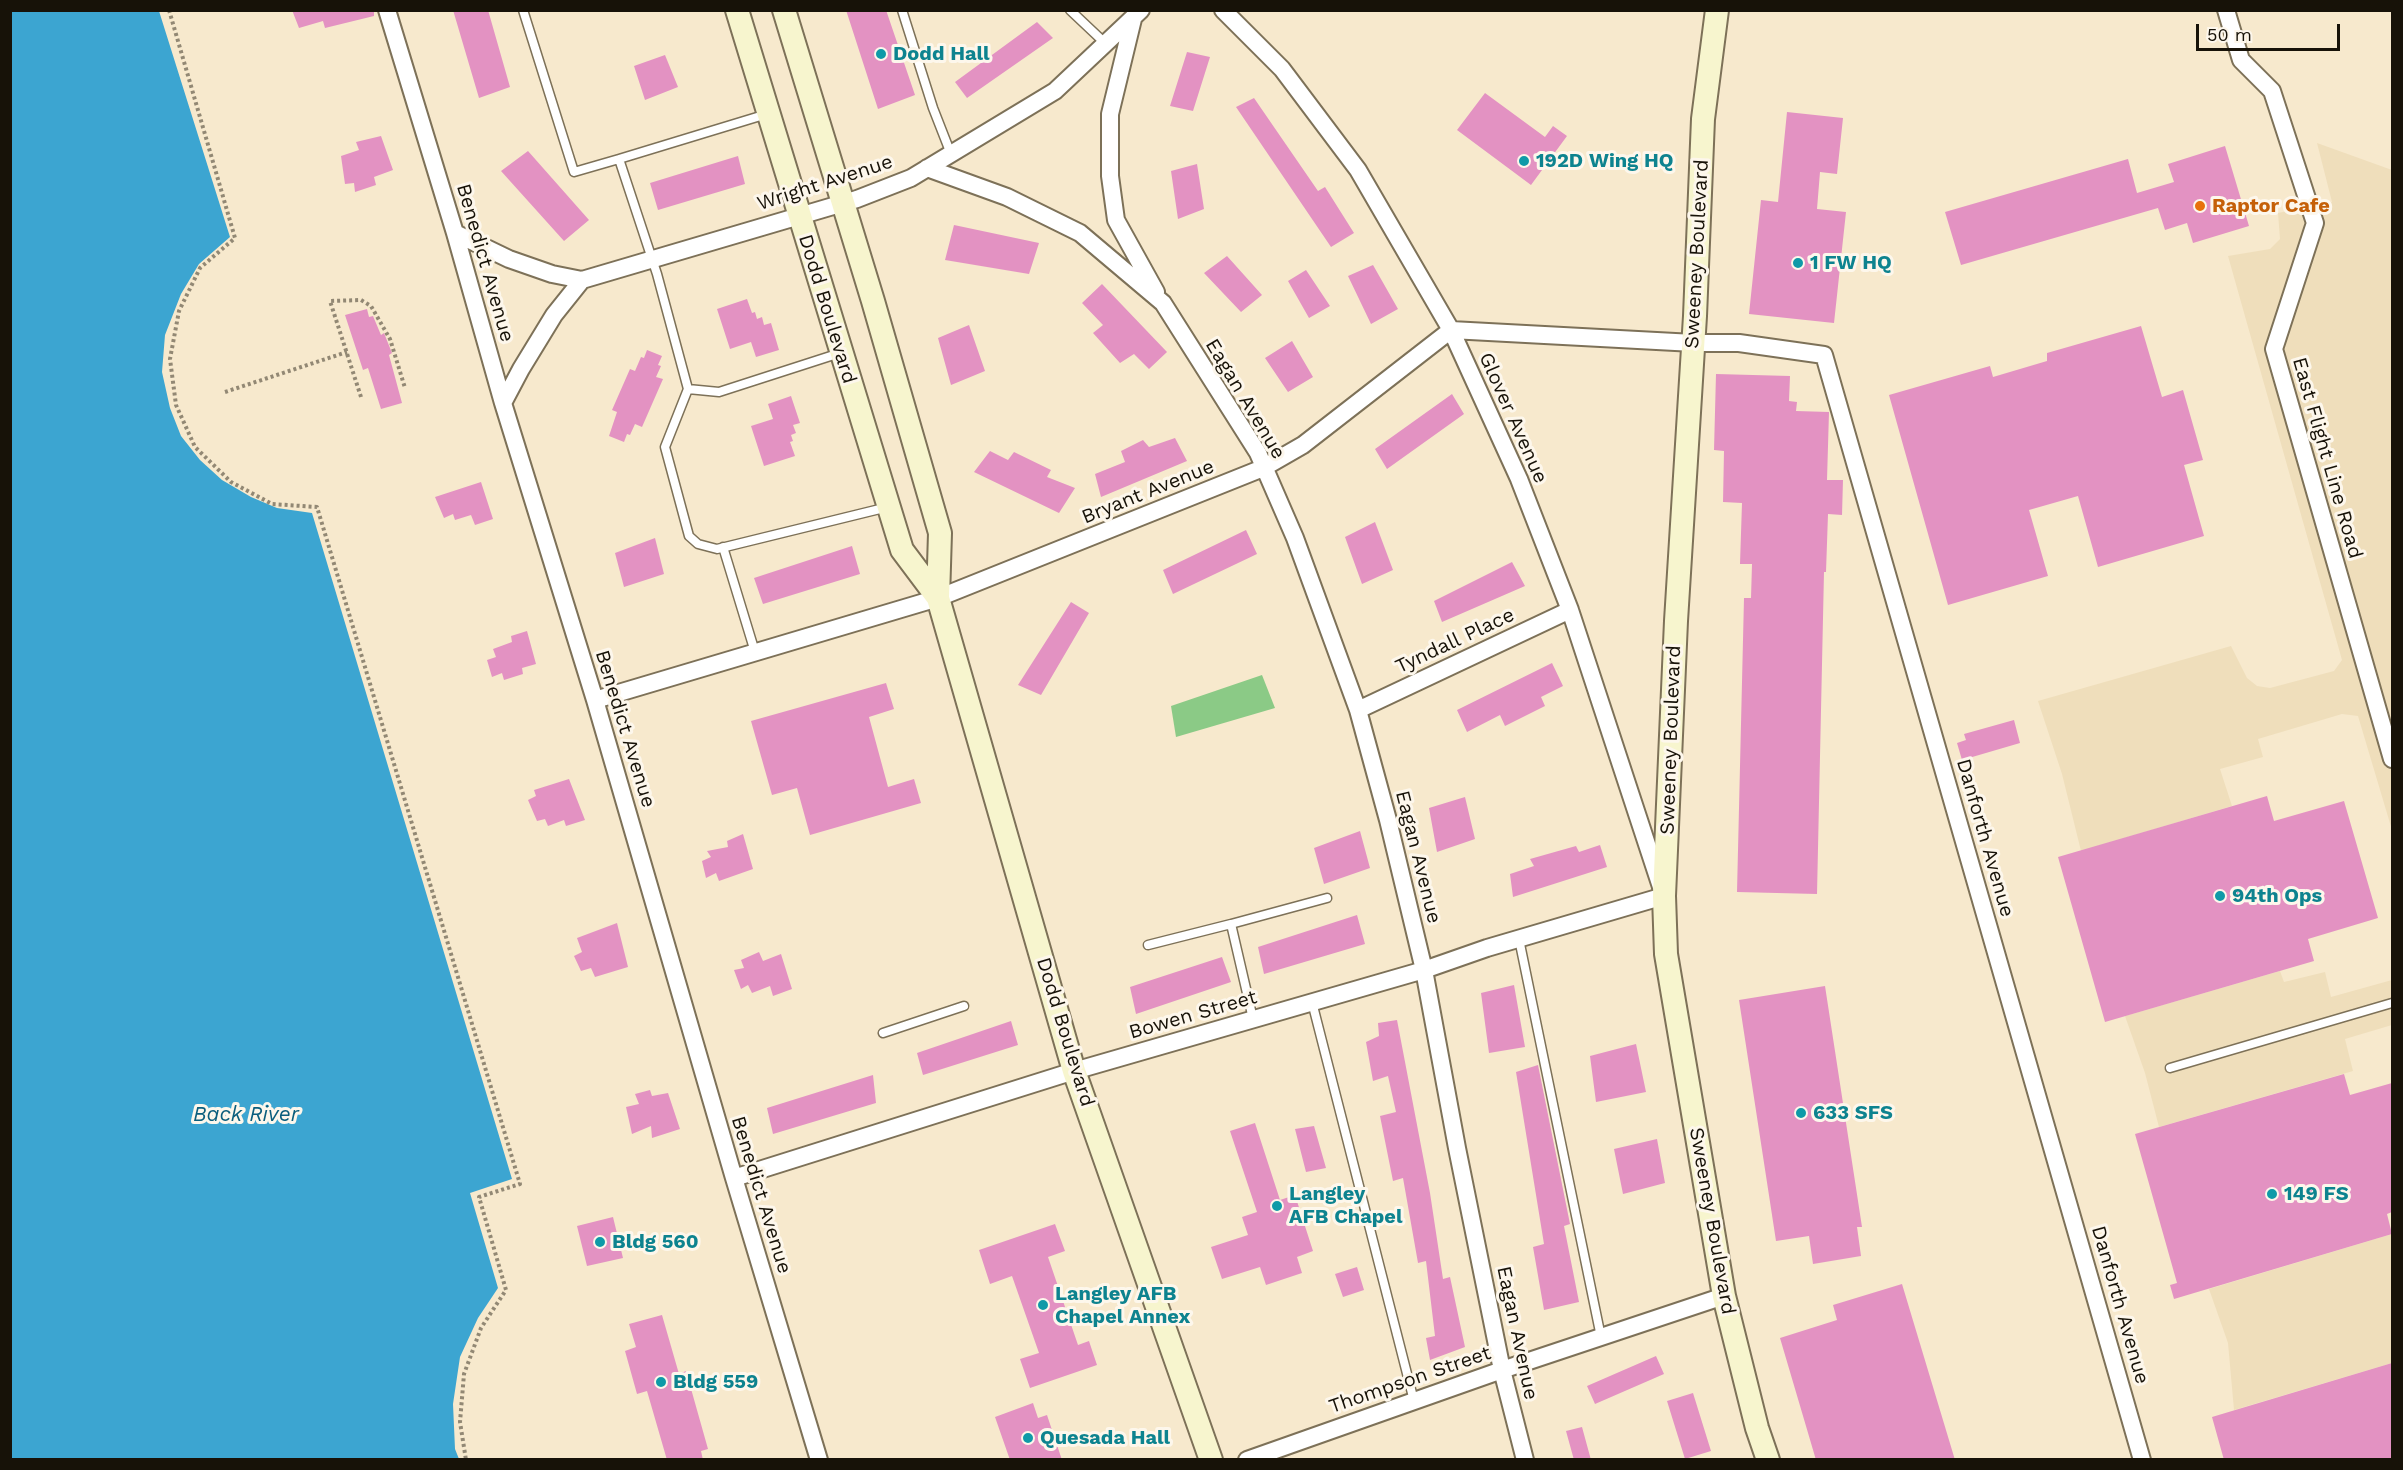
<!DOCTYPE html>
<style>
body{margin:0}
#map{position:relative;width:2403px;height:1470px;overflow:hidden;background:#f7e9cd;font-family:"Work Sans",sans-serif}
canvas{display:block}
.frame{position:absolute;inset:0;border:12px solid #171208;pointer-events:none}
.scale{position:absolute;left:2196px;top:24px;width:144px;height:27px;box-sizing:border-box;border:3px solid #171208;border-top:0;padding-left:8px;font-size:18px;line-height:21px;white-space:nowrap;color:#171208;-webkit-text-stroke:4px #fdf7ec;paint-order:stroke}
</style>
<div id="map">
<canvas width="2403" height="1470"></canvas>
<div class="frame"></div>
<div class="scale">50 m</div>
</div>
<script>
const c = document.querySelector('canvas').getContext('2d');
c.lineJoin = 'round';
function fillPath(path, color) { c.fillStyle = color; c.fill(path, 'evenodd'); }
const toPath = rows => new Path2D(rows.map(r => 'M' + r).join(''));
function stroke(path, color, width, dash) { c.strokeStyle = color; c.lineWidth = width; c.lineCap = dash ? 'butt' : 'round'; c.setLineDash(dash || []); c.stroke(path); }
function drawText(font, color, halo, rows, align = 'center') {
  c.font = font + ' "Work Sans",sans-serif'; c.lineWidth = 6; c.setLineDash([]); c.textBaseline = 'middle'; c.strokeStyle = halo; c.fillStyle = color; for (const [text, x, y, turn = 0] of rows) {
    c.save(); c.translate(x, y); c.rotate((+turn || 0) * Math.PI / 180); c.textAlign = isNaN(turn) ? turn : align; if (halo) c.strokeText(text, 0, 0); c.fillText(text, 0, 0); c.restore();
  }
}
const built = toPath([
 [2317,143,2392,170,2392,830,2358,716,2342,714,2258,739,2263,757,2220,769,2232,806,2081,851,2062,774,2038,701,2231,646,2247,678,2257,686,2270,688,2334,671,2342,660,2228,256,2270,249,2280,239,2278,213,2332,202],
 [2280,971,2284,982,2325,972,2331,997,2392,980,2392,1025,2345,1039,2353,1071,2159,1127,2145,1073,2125,1016],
 [2392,1234,2392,1363,2234,1410,2228,1343,2209,1289]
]);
const green = toPath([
 [1262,675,1275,708,1176,737,1171,706]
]);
const water = toPath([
 [10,11,159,11,230,237,199,264,181,294,165,335,162,372,170,408,181,436,200,460,222,480,251,497,277,508,312,513,512,1179,470,1193,498,1288,478,1318,460,1357,453,1404,455,1449,459,1459,11,1459]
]);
const building = toPath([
 [292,10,374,10,374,16,325,28,323,21,299,28],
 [453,10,488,10,510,87,479,98],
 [846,10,886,10,915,95,878,109],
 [1037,22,1053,38,967,98,955,82],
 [1187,52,1210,57,1193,111,1170,106],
 [665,55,678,87,645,100,634,66],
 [1485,93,1545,137,1553,126,1567,136,1531,185,1457,130],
 [1254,98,1318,191,1325,187,1354,233,1331,247,1236,107],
 [1787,112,1843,118,1837,174,1820,172,1817,209,1846,212,1834,323,1749,314,1761,200,1778,202],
 [381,136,393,170,374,177,376,185,355,192,354,183,345,184,341,156,359,150,356,142],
 [2225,146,2249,226,2193,243,2187,223,2165,230,2158,208,1961,265,1945,212,2128,159,2137,193,2174,182,2168,164],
 [528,151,589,220,564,241,501,171],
 [738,156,745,184,658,210,650,183],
 [1197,164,1204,209,1178,219,1171,171],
 [954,225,1039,243,1029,274,945,260],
 [1227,256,1262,295,1241,312,1204,273],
 [1373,265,1398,309,1371,324,1348,276],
 [1306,270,1330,306,1309,318,1288,281],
 [1102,284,1167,352,1149,369,1134,354,1120,363,1093,333,1103,325,1082,303],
 [747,299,752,313,755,312,757,319,762,317,764,325,771,323,779,350,756,357,751,342,730,349,717,309],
 [367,309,369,317,373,316,381,335,384,333,392,353,389,355,402,403,381,409,368,368,363,370,345,315],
 [969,325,985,371,951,385,938,338],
 [2141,326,2162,397,2183,390,2203,460,2184,465,2204,536,2098,567,2078,496,2029,510,2048,576,1948,605,1889,395,1990,366,1993,377,2047,361,2047,353],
 [1292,341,1313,377,1288,392,1265,358],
 [647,350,662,356,658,365,661,366,656,377,663,379,642,427,635,424,630,435,627,434,624,442,609,436,617,412,612,410,630,369,635,371,641,357,644,358],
 [1716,374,1790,376,1789,401,1797,402,1796,411,1829,412,1827,480,1843,480,1842,515,1828,514,1826,572,1824,572,1817,894,1737,892,1744,598,1751,598,1752,564,1740,564,1742,503,1723,502,1724,451,1714,450],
 [1452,394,1464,414,1387,469,1375,449],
 [791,396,800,423,793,425,796,433,791,435,793,441,790,442,795,456,764,466,751,426,773,419,768,404],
 [1175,438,1187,461,1101,497,1095,474,1125,462,1121,451,1143,440,1149,447],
 [990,451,1008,460,1014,452,1051,470,1047,477,1075,488,1059,513,974,472],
 [481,482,493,519,475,525,471,515,455,520,453,514,444,518,435,497],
 [1375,522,1393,570,1362,584,1345,537],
 [1246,530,1257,554,1173,594,1163,570],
 [655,538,664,574,624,587,615,553],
 [852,546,860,574,763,604,754,578],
 [1512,562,1525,586,1442,622,1434,601],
 [1071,602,1089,613,1041,695,1018,685],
 [527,631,536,664,522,668,523,674,504,680,502,673,492,677,487,660,496,657,493,649,512,642,511,636],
 [1552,663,1563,686,1541,697,1545,706,1505,726,1500,715,1467,732,1457,710],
 [886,683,894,709,869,717,888,787,914,779,921,803,810,835,797,788,772,795,751,721],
 [2014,720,2020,743,1962,760,1957,743,1966,740,1964,734],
 [569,779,585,820,566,826,564,820,548,826,545,819,537,821,528,800,536,796,534,790],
 [2267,796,2274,821,2344,801,2378,918,2308,939,2314,961,2105,1022,2058,857],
 [1465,797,1475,839,1437,852,1429,808],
 [1360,831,1370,868,1324,884,1314,848],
 [743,834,753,869,719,881,716,873,706,878,702,861,711,857,707,851,728,847,727,841],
 [1600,845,1607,867,1513,897,1510,874,1534,866,1530,859,1576,846,1579,852],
 [1357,915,1365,944,1264,974,1258,947],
 [617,923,628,967,595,977,591,968,581,971,574,956,582,952,577,938],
 [759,952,763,961,781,954,792,989,773,996,770,986,752,993,748,985,741,989,734,970,744,968,741,960],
 [1222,957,1231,982,1136,1014,1130,987],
 [1514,985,1525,1047,1489,1053,1481,993],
 [1825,986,1862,1227,1857,1227,1861,1256,1813,1264,1809,1236,1776,1241,1739,1000],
 [1397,1020,1430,1193,1443,1279,1450,1277,1465,1347,1430,1360,1426,1338,1435,1336,1426,1261,1418,1263,1403,1178,1393,1181,1380,1116,1396,1112,1388,1076,1373,1081,1366,1042,1379,1036,1378,1023],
 [1011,1021,1018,1045,923,1075,917,1053],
 [1636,1044,1646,1092,1596,1102,1590,1056],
 [1538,1065,1570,1224,1564,1226,1579,1302,1544,1310,1533,1247,1544,1244,1516,1072],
 [2344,1074,2350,1095,2392,1083,2392,1212,2387,1214,2392,1234,2174,1299,2170,1285,2177,1283,2135,1134],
 [873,1075,876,1103,773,1134,767,1108],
 [650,1090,652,1096,668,1093,680,1129,652,1138,651,1126,632,1134,626,1107,639,1104,635,1094],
 [1255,1123,1280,1200,1295,1195,1313,1251,1297,1257,1302,1273,1266,1285,1260,1267,1222,1279,1211,1247,1248,1235,1242,1217,1257,1212,1230,1131],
 [1314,1126,1326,1168,1306,1172,1295,1129],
 [1657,1139,1665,1183,1623,1194,1614,1149],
 [613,1217,623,1258,587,1266,577,1226],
 [1055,1224,1065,1251,1048,1257,1078,1345,1089,1341,1097,1365,1030,1388,1020,1359,1039,1353,1012,1276,990,1284,979,1250],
 [1357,1267,1364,1290,1343,1297,1335,1274],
 [1902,1284,1955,1460,1816,1460,1780,1338,1837,1320,1833,1305],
 [662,1315,679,1374,686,1371,708,1449,701,1451,703,1460,667,1460,647,1391,637,1394,625,1351,636,1347,629,1324],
 [1656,1356,1664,1374,1595,1404,1587,1386],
 [2392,1363,2392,1460,2224,1460,2212,1417],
 [1693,1393,1711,1451,1685,1459,1667,1401],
 [1033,1403,1038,1418,1047,1415,1062,1460,1010,1460,995,1417],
 [1582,1427,1591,1460,1574,1460,1566,1431]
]);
const path = toPath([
 [169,10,235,238,200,268,179,311,170,359,176,405,195,447,231,482,272,504,317,507,520,1184,479,1197,506,1290,481,1328,464,1374,460,1422,466,1460],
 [225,392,347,352],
 [361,397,330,301,361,300,371,306,390,339,405,388]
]);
const lane = toPath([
 [523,10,574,172,619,159],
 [902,10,933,108,951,154],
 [1070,10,1106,44],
 [767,114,619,159,657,274,688,389,719,392,840,353],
 [688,389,665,447,689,536,698,544,717,549,888,507],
 [723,547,755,652],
 [1231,924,1327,898],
 [1519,939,1601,1337],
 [1148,945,1231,924,1253,1019],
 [1312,1002,1414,1401],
 [883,1033,964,1006],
 [2170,1068,2392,1003]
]);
const street = toPath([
 [387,10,455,233,503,403,595,700,734,1178,819,1460],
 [2226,10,2241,60,2272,91,2315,223,2274,349,2392,759],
 [1133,19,1110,114,1110,176,1116,220,1156,292],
 [927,168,1007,197,1080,233,1163,303,1258,453,1295,538,1358,710,1388,820,1424,970,1457,1148,1502,1370,1525,1460],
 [455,233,509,259,552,274,582,280,857,199,911,178,1055,91,1141,10],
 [503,403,521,369,554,315,582,280],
 [595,700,938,598,1263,468,1303,445,1451,330,1694,343,1739,343,1824,355,2142,1460],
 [1358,710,1570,610],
 [734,1178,1074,1071,1424,970,1487,948,1664,896,1570,610,1519,479,1451,330,1358,170,1282,69,1223,10],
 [1247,1460,1502,1370,1724,1296]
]);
const secondary = toPath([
 [737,10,902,550,938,598],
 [784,10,873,301,940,533,938,598,1074,1071,1211,1460],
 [1717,10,1703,119,1695,316,1676,621,1664,896,1666,954,1724,1296,1757,1428,1768,1460]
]);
const markers = [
 [881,54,6,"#0f9aa8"],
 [1524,161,6,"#0f9aa8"],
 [2200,206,6,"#e8710a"],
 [1798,263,6,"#0f9aa8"],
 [2220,896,6,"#0f9aa8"],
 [1801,1113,6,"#0f9aa8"],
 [2272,1194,6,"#0f9aa8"],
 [1277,1206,6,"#0f9aa8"],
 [600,1242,6,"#0f9aa8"],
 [1043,1305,6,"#0f9aa8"],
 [661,1382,6,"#0f9aa8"],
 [1028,1438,6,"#0f9aa8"]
];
const cultureNames = [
 ["Dodd Hall",893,54],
 ["192D Wing HQ",1536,161],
 ["1 FW HQ",1810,263],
 ["94th Ops",2232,896],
 ["633 SFS",1813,1113],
 ["Langley",1289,1194],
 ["AFB Chapel",1289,1217],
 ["149 FS",2284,1194],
 ["Bldg 560",612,1242],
 ["Langley AFB",1055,1294],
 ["Chapel Annex",1055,1317],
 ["Bldg 559",673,1382],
 ["Quesada Hall",1040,1438]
];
const streetNames = [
 ["Wright Avenue",825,183,-18],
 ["Sweeney Boulevard",1697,254,-87],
 ["Benedict Avenue",485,263,74],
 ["Dodd Boulevard",827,309,73],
 ["Eagan Avenue",1245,399,59],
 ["Glover Avenue",1513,418,66],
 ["East Flight Line Road",2327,458,74],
 ["Bryant Avenue",1148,492,-22],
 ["Tyndall Place",1455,641,-25],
 ["Benedict Avenue",625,729,73],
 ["Sweeney Boulevard",1671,740,-88],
 ["Danforth Avenue",1985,838,74],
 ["Eagan Avenue",1418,857,76],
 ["Bowen Street",1193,1015,-16],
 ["Dodd Boulevard",1065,1032,73],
 ["Benedict Avenue",761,1195,73],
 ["Sweeney Boulevard",1712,1221,80],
 ["Danforth Avenue",2120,1305,74],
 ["Eagan Avenue",1517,1333,78],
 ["Thompson Street",1410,1380,-19]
];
const foodNames = [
 ["Raptor Cafe",2212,206]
];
const waterNames = [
 ["Back River",246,1115]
];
fillPath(built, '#efdebb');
fillPath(green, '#8bca86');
fillPath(water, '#3ca5d1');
fillPath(building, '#e392c2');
stroke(lane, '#7d7158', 11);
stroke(street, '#7d7158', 20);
stroke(secondary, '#7d7158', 26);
stroke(path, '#928874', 4, [3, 3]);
stroke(lane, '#fff', 8);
stroke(street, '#fff', 16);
stroke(secondary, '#f7f5ce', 22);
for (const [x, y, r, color] of markers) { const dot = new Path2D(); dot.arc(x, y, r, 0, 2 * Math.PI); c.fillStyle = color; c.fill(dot); stroke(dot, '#fdf7ec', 2); }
drawText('bold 20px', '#0d838f', '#fdf7ec', cultureNames, 'left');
drawText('20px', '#171208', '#fdf7ec', streetNames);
drawText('bold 20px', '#c56008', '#fdf7ec', foodNames, 'left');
drawText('italic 21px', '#0b5e7d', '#fdf7ec', waterNames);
</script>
